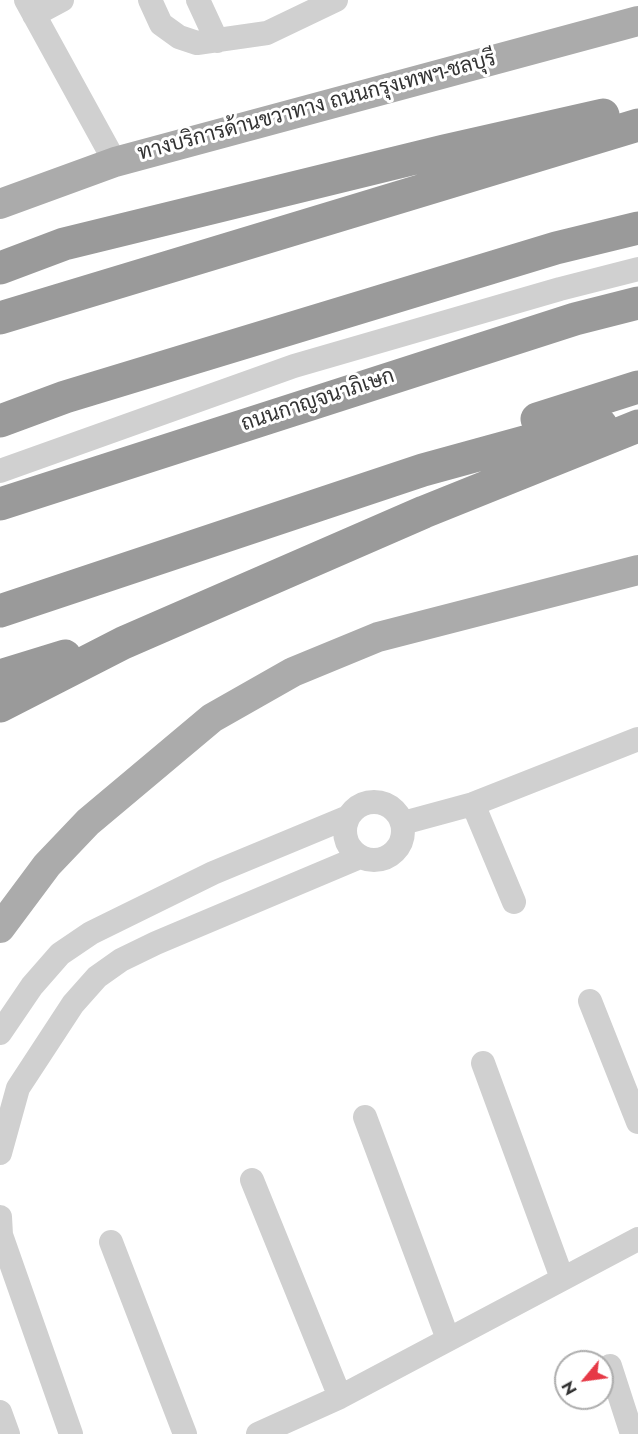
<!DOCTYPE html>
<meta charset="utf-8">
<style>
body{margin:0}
#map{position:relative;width:638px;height:1434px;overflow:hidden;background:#fff;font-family:Jost,sans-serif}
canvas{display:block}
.north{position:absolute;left:554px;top:1350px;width:60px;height:60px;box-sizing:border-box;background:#fff;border:2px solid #adadad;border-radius:50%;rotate:241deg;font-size:16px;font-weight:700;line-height:24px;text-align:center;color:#333}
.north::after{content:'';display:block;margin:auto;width:21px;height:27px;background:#e63946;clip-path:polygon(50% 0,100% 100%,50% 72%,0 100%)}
</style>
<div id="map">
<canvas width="638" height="1434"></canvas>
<div class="north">N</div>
</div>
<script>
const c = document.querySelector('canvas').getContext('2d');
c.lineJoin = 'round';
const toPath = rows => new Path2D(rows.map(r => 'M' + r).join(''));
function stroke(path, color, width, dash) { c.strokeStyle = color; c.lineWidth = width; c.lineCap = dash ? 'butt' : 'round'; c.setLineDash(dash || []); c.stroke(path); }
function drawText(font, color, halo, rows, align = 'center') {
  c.font = font + ' Jost,Sarabun,sans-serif'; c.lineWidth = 6; c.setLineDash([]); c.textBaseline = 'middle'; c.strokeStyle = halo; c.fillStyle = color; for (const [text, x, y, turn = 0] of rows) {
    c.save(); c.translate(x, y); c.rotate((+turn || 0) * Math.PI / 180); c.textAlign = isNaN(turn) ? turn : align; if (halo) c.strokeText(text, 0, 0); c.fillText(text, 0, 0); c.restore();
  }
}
const minor = toPath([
 [26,0,115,162],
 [150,0,161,24,179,37,197,43,267,33,336,0],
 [198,0,217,41],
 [34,15,62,0],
 [0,471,294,366,560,289,638,269],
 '345 831a29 29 0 1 1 58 0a29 29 0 1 1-58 0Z',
 [473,804,514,902],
 [403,823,473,804,638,739],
 [590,1001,638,1122],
 [0,1033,32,986,60,954,91,933,213,873,348,817],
 [483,1063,562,1278],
 [365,1117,448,1339],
 [0,1153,18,1088,73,1004,97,977,121,960,156,943,360,857],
 [252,1180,340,1397],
 [0,1217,1,1235,71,1434],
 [111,1242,185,1434],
 [610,1366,632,1434],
 [0,1412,8,1434],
 [258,1434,340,1397,638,1239]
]);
const major = toPath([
 [0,204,115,162,638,21],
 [0,928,47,865,88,822,212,718,293,672,378,637,638,570]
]);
const highway = toPath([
 [0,268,64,244,444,151,603,115],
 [0,318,638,125],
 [537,419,638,387],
 [0,421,65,397,556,248,638,228],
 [0,504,575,319,638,303],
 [0,611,423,470,554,434,601,425],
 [0,676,65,656],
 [0,706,123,643,424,512,638,426]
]);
const streetNames = [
 ["ทางบริการด้านขวาทาง ถนนกรุงเทพฯ-ชลบุรี",317,107,-15],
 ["ถนนกาญจนาภิเษก",318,401,-18]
];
stroke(minor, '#d0d0d0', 24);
stroke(major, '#ababab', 30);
stroke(highway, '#9a9a9a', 33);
drawText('21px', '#333', '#fff', streetNames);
</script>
